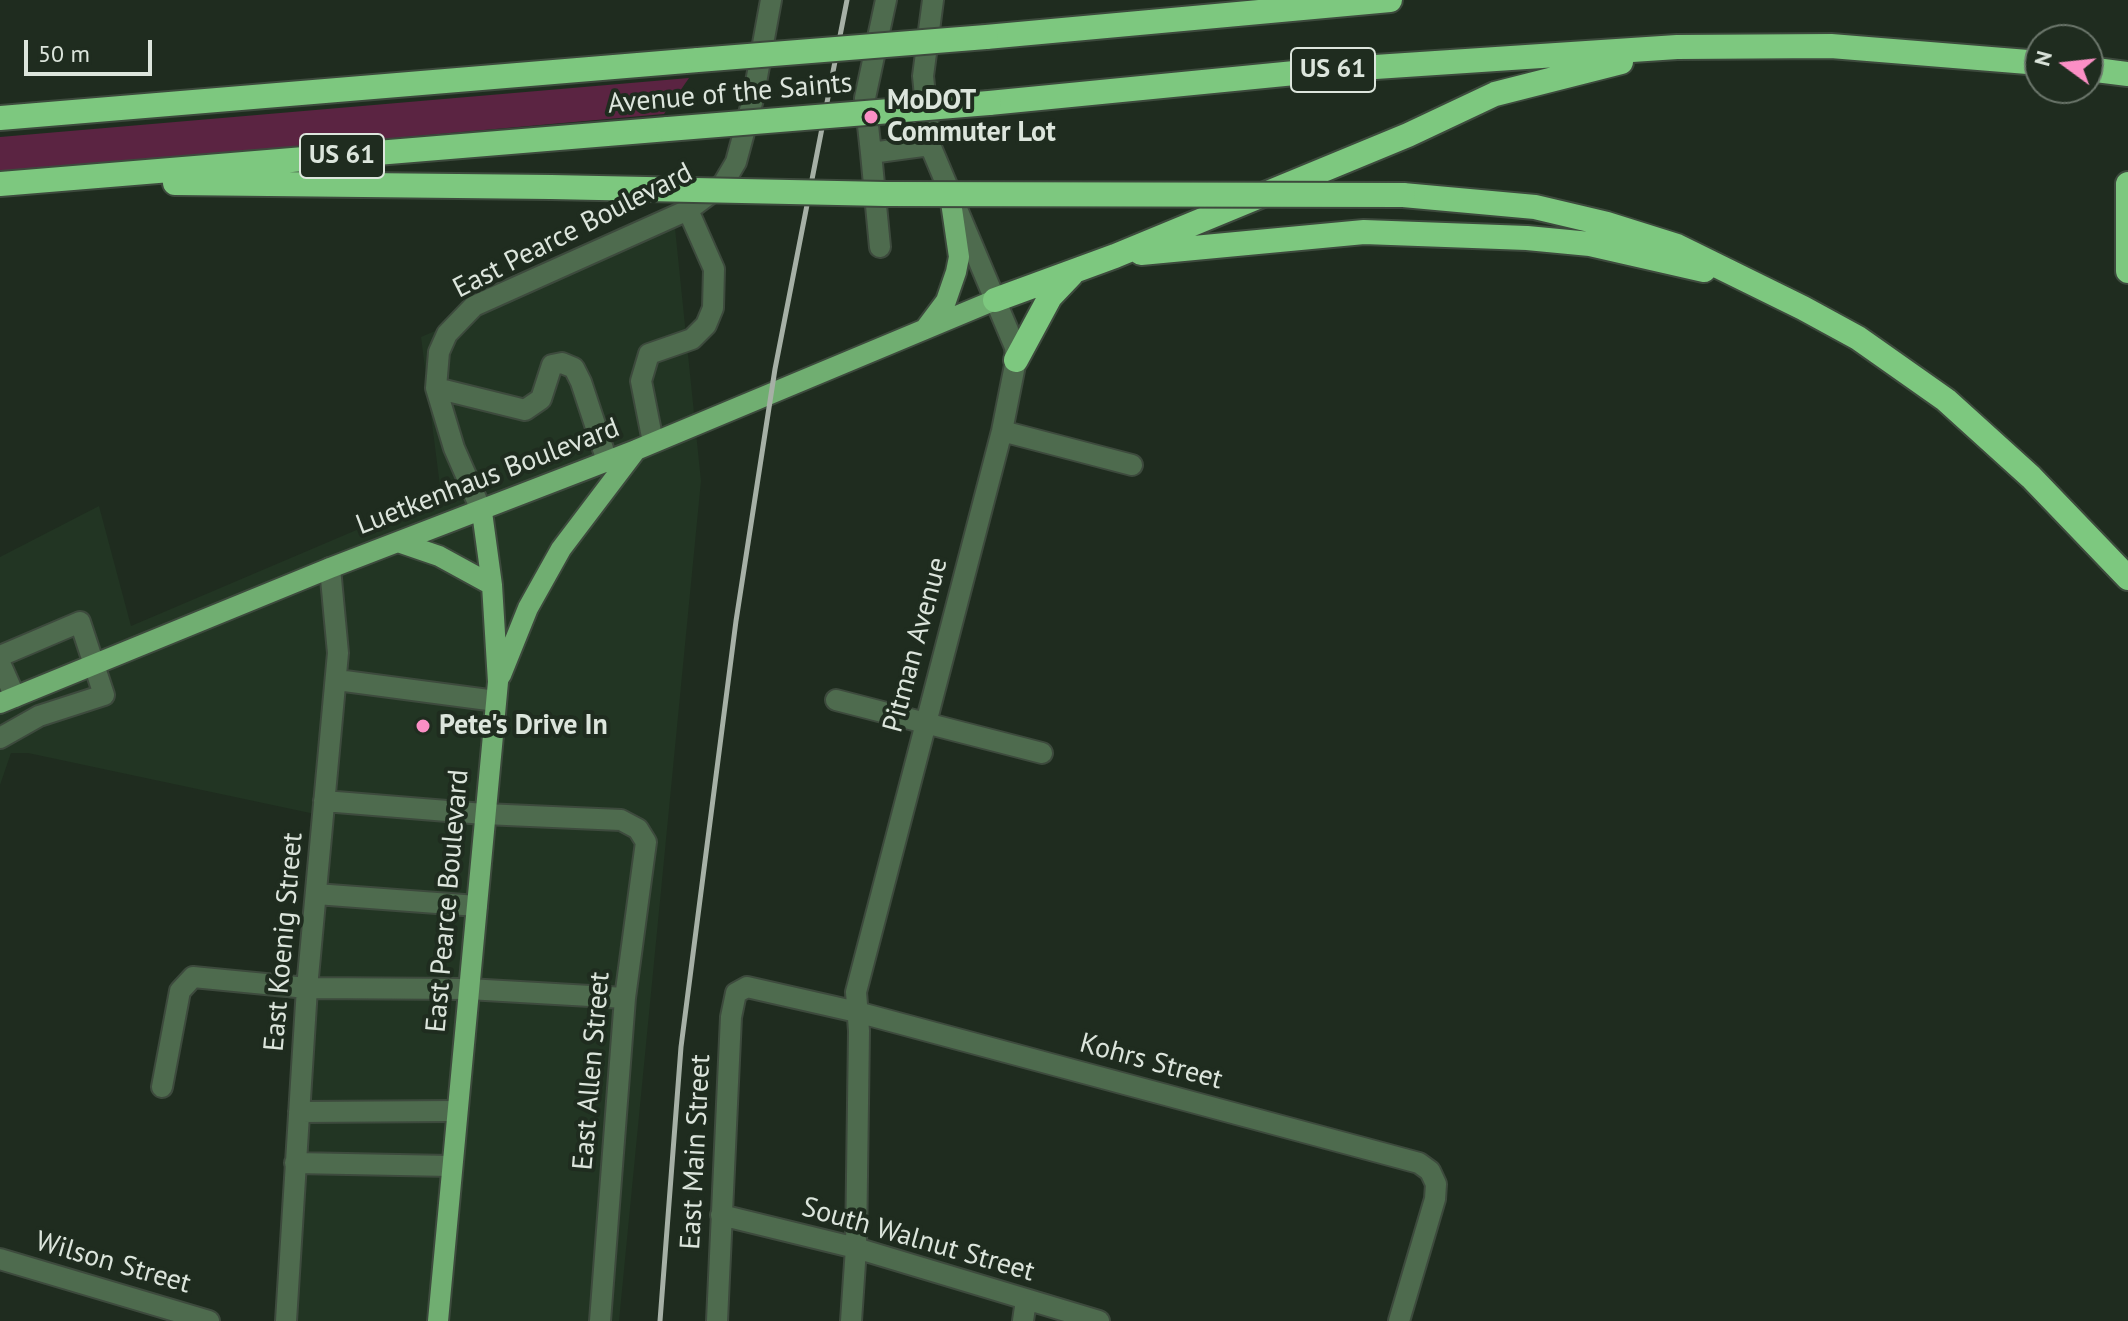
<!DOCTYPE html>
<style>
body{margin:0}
#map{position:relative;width:2128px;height:1321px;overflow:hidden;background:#1f2c1f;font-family:"PT Sans",sans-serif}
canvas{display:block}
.north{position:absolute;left:2024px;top:24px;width:80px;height:80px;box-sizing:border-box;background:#1f2c1f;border:2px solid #6b766b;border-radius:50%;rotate:285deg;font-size:22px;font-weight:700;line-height:32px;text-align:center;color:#dce5dc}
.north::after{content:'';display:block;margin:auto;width:28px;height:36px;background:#fb8fc5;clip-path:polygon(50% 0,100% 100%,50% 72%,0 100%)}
.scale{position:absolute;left:24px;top:40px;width:128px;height:36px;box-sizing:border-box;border:4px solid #dce5dc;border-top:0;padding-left:10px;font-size:24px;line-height:28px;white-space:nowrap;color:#dce5dc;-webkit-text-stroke:6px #1f2c1f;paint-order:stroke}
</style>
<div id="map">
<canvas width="2128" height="1321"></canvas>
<div class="north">N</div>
<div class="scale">50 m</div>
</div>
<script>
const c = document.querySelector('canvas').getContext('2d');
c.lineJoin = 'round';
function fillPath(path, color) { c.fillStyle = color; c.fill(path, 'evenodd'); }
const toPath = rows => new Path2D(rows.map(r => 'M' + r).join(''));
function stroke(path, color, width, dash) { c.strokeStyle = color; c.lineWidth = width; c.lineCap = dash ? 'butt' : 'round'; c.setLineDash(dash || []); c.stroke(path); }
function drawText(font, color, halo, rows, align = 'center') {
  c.font = font + ' "PT Sans",sans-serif'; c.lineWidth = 8; c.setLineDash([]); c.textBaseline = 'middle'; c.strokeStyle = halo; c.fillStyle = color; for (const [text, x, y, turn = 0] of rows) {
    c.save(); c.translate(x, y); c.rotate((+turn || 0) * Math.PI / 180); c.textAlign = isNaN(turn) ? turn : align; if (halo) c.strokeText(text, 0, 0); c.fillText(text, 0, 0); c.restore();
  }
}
const built = toPath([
 [675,228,701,481,619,1321,296,1321,318,931,329,817,28,753,11,753,0,785,0,557,99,506,131,626,441,494,421,337]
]);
const green = toPath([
 [689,78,664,114,0,173,0,137]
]);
const minor = toPath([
 [886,0,865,98,871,153,930,145],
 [871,153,880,247],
 [436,388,525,410,541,399,552,365,562,363,574,368,581,382,607,461],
 [1002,431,1132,465],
 [653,442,641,381,649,354,692,339,706,325,713,308,714,269,688,210],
 [482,512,454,448,436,388,439,352,447,334,474,306,688,210,723,184,736,162,753,99,771,0],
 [0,656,80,622,104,695,39,716,0,738],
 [0,663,15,697],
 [337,680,496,701],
 [836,700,1042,753],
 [324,801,484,814,621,820,638,829,646,842,625,998,600,1321],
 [316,894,477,906],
 [162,1087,180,991,193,977,307,988,468,989,625,998],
 [299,1112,456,1111],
 [295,1163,451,1166],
 [721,1215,856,1248,1099,1321],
 [0,1259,209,1321],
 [286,1321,307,988,338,653,330,568],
 [717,1321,731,1017,736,993,747,987,857,1012,1419,1163,1430,1171,1436,1184,1435,1199,1399,1321],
 [851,1321,856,1248,859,1031,856,992,1002,431,1016,360,1015,347,930,145,923,76,933,0],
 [1023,1321,1026,1300]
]);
const major = toPath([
 [925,329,946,301,956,272,959,257,951,202],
 [401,543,439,556,492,585],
 [501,675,528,608,561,549,636,450],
 [0,703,330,568,636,450,995,300],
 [438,1321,498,682,492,585,482,512]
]);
const highway = toPath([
 [986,37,1390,0],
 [2088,69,2128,74],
 [989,103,1315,71,1677,47,1831,46,2040,63],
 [0,118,698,60],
 [175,183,551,187],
 [0,184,668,129],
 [2128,184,2128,271],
 [1403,195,1535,207,1607,224,1677,246,1803,308,1858,338,1946,400,2031,477,2128,578],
 [1141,253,1364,232,1527,238,1590,244,1704,270],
 [995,300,1115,256,1408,135,1495,94,1621,62],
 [1016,360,1050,297,1071,275]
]);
const rail = toPath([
 [660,1321,681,1047,736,621,775,369,847,0]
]);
const highwayBridge = toPath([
 [698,60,986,37],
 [668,129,989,103],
 [551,187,885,194,1403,195]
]);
const markers = [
 [871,117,8,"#fb8fc5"],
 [423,726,8,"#fb8fc5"]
];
const shields = [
 [1333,70,84],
 [342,156,84]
];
const shieldNames = [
 ["US 61",1333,70],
 ["US 61",342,156]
];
const streetNames = [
 ["Avenue of the Saints",730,94,-5],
 ["East Pearce Boulevard",573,231,-27],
 ["Luetkenhaus Boulevard",488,477,-21],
 ["Pitman Avenue",916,645,-75],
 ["East Pearce Boulevard",448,901,-85],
 ["East Koenig Street",284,942,-85],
 ["Kohrs Street",1151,1062,15],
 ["East Allen Street",592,1071,-85],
 ["East Main Street",696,1152,-87],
 ["South Walnut Street",918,1240,16],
 ["Wilson Street",113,1263,16]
];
const poiNames = [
 ["MoDOT",887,101],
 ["Commuter Lot",887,133],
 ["Pete's Drive In",439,726]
];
fillPath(built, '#223523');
fillPath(green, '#5b2442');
stroke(minor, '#3d4a3d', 24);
stroke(major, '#3d4a3d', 24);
stroke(highway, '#3d4a3d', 28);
stroke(minor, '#4e6b4e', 20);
stroke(major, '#70ae71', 20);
stroke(highway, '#7dc87f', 24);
stroke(rail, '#a6b0a6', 5);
stroke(highwayBridge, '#3d4a3d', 28, []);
stroke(highwayBridge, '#7dc87f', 24);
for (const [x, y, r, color] of markers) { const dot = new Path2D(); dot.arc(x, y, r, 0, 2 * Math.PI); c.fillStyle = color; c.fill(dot); stroke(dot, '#1f2c1f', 3); }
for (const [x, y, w] of shields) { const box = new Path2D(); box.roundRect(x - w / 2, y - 22, w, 44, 6); c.fillStyle = '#1f2c1f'; c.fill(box); stroke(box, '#dce5dc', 2); }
drawText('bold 26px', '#dce5dc', null, shieldNames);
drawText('28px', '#dce5dc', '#1f2c1f', streetNames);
drawText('bold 28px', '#dce5dc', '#1f2c1f', poiNames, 'left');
</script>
